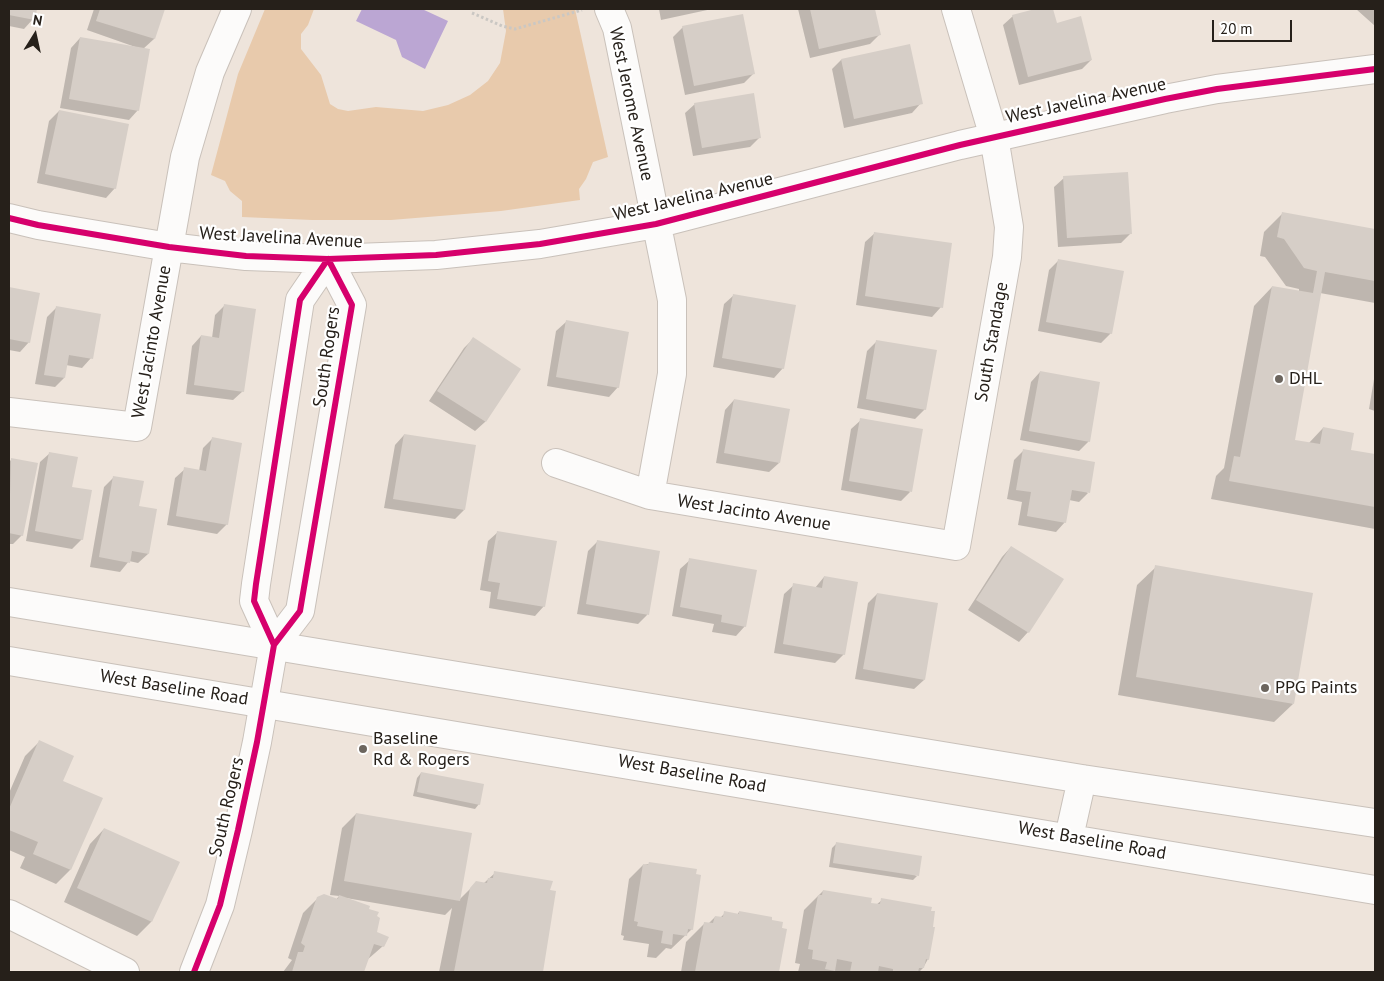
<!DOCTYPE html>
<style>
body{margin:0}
#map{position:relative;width:1384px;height:981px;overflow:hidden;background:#eee4db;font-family:"PT Sans",sans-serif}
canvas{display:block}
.frame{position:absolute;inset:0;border:10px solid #26201a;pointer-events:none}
.north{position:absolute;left:10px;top:10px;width:50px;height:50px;-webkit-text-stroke:4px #fff;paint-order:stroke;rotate:10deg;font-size:14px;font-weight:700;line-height:20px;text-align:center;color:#26201a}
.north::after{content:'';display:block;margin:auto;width:18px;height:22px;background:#26201a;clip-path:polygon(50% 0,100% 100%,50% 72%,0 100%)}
.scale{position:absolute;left:1212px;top:20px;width:80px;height:22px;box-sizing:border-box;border:2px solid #26201a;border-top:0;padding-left:6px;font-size:15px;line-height:18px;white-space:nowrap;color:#26201a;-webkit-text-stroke:4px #fff;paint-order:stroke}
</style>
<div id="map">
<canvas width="1384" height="981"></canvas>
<div class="frame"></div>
<div class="north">N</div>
<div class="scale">20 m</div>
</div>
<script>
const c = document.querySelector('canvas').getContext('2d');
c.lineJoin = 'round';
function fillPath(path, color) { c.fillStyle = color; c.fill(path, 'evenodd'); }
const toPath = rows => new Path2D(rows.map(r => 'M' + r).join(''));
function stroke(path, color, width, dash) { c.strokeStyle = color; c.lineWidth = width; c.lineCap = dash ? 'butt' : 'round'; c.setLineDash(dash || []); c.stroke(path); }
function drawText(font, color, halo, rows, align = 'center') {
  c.font = font + ' "PT Sans",sans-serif'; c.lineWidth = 4.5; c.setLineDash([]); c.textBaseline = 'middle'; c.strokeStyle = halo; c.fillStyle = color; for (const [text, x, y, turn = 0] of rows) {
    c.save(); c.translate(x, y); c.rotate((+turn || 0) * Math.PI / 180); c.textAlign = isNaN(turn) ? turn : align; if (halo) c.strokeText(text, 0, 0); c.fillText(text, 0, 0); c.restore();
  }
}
const green = toPath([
 [265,9,314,9,308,25,301,34,301,49,321,75,330,104,338,109,348,111,376,107,423,111,448,105,470,95,488,81,500,63,506,31,503,9,575,9,608,157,593,162,586,179,579,189,580,200,501,211,391,220,312,220,242,217,242,201,230,191,225,181,211,175,238,74]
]);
const water = toPath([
 [362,9,422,9,448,21,425,69,402,57,396,40,356,21]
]);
const shadow = toPath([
 [9,9,35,9,33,19,24,29,9,26],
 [94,9,163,9,154,39,143,49,138,110,129,120,60,108,71,48,80,38,141,49,87,30],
 [659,9,712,9,661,20],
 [798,9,873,9,879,35,870,44,810,58],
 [1040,9,1052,9,1056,24,1091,60,1082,69,1019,85,1003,25,1013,16],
 [1356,9,1375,9,1375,26],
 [683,27,753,74,744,83,685,95,673,37],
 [909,46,921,103,912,113,844,128,832,69,841,60],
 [695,104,760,137,750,147,693,156,685,113],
 [59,111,115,188,106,198,37,183,49,121],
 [1064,178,1131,233,1121,243,1058,247,1054,187],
 [1283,213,1375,230,1375,303,1320,293,1293,441,1308,444,1323,428,1350,451,1375,456,1375,529,1211,499,1216,476,1224,468,1254,306,1272,287,1299,292,1299,289,1286,286,1265,257,1260,256,1264,232],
 [875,233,941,307,932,317,856,305,865,242],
 [1059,260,1111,333,1101,343,1038,331,1049,270],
 [9,288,38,294,29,342,20,352,9,350],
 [734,295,783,368,774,378,713,367,724,304],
 [225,305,243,391,233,400,186,394,192,346,201,336,212,338,215,315],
 [56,308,91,358,82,368,66,365,64,378,55,387,35,384,47,317],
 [566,322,618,387,609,397,547,386,556,331],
 [473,339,519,369,485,422,475,431,429,401,464,348],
 [877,341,925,409,915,419,857,408,867,351],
 [1040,372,1089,441,1079,451,1020,440,1031,382],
 [1375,373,1375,411,1369,409],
 [734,400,779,463,769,472,716,463,725,410],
 [861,420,910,492,901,501,841,490,851,429],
 [404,435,464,510,455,519,384,508,395,445],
 [212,439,227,524,217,534,167,525,175,478,185,469,199,471,203,448],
 [1024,450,1088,493,1079,502,1069,500,1065,522,1056,532,1018,525,1022,502,1007,499,1014,460],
 [50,453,71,488,82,539,72,549,26,541,40,462],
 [11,460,22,535,13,544,9,544,9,462],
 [114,477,138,507,148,554,138,563,129,561,120,572,90,567,104,487],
 [498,532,544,606,535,616,489,608,491,592,480,590,488,541],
 [598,541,658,552,647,615,638,624,577,614,588,551],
 [1011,547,1062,579,1028,632,1019,642,968,610,1002,557],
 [690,560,745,626,736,636,712,632,714,624,672,616,680,569],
 [1156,567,1293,704,1274,722,1118,695,1137,585],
 [824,577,844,654,835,663,774,653,784,594,794,585,815,588],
 [877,594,924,680,914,689,855,679,868,603],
 [39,742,61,782,101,798,70,870,56,884,20,868,25,857,9,850,9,793,25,756],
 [421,773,479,804,475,809,413,796,417,778],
 [356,814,459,900,476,883,484,883,495,873,555,892,542,972,439,972,452,908,445,915,346,898,376,932,383,946,367,960,363,972,283,972,292,960,288,958,303,913,318,898,336,900,339,896,330,895,342,828],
 [104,829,178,863,151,922,137,936,64,902,90,844],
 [837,843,917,876,913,880,829,867,832,848],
 [649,864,692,929,671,949,666,948,656,958,647,957,649,944,623,940,624,936,621,935,629,879,643,865],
 [823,891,876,905,882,900,928,959,923,968,919,972,798,972,800,964,795,963,804,910],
 [739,912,770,921,785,930,778,972,681,972,686,942,705,923,708,924,715,917,720,918,725,913,737,915]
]);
const building = toPath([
 [9,9,37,9,35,20,9,15],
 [100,9,165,9,155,39,96,21],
 [810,9,875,9,881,35,819,49],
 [1035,9,1053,9,1057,23,1081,16,1092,60,1028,77,1012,15],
 [743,14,755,74,694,86,682,26],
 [80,37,150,49,139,111,69,99],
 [910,44,923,104,854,119,841,59],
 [754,93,761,138,702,148,694,103],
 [59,110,129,124,116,189,45,174],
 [1128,172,1132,234,1067,238,1063,176],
 [1282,212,1375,229,1375,281,1325,272,1295,440,1320,444,1323,427,1354,433,1351,450,1375,454,1375,507,1229,481,1234,456,1240,457,1272,286,1313,293,1317,271,1304,268,1284,239,1277,237],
 [874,232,952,243,943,308,865,296],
 [1058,259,1124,271,1112,334,1046,322],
 [9,287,40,293,30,343,9,339],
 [733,294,796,305,784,369,722,358],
 [224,304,256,309,244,392,194,385,201,335,219,338],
 [56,306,101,314,93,359,69,355,65,378,44,375],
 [566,320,629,332,619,388,556,377],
 [473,337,521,369,486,422,437,391],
 [876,340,937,350,926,410,866,399],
 [1040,371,1100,382,1090,442,1029,431],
 [734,399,790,409,780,463,724,453],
 [860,418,923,429,912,492,849,481],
 [404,434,476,445,465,510,393,499],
 [212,437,242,443,228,525,176,516,184,467,206,471],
 [1023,449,1095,462,1090,493,1072,490,1066,523,1027,516,1031,492,1016,490],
 [49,452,78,457,72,487,92,490,83,540,35,531],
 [11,458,38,463,23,536,9,533],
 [113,476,144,481,139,506,157,509,149,554,132,551,130,563,99,557],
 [497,531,557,541,545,607,497,599,500,583,488,581],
 [597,540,660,551,649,615,586,604],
 [1011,546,1064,579,1029,633,976,600],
 [689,558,757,570,746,627,721,622,722,615,680,607],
 [1155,565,1313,593,1294,704,1136,677],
 [824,576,858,582,845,655,783,644,793,583,822,588],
 [877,593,938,603,925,680,863,669],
 [39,740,74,756,63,781,103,798,71,870,33,854,38,842,9,830,9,809],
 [421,772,484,784,480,805,417,792],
 [356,813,472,833,460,901,344,881],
 [104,828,180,862,152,922,77,888],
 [836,842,922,856,919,876,833,863],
 [649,862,697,869,696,874,701,875,693,930,688,929,687,936,673,934,672,945,661,943,663,931,637,926,638,922,634,921,643,864,648,865],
 [494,871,553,881,550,890,556,891,543,972,454,972,470,888,476,881,487,883,488,878,493,878],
 [823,890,872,898,871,903,880,904,881,898,932,907,931,911,935,911,933,927,935,927,929,960,926,959,924,968,919,968,918,972,893,972,893,969,879,966,878,972,850,972,852,962,837,959,835,971,825,969,827,962,812,959,813,950,808,949,818,895,822,895],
 [324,894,338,899,339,895,370,906,369,909,379,912,377,916,380,918,377,932,389,937,384,947,374,944,364,972,292,972,298,952,303,952,305,946,301,943,317,897],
 [724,911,739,914,739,911,772,917,772,920,783,922,782,928,787,929,779,972,695,972,704,922,713,923,715,916,723,917]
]);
const path = toPath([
 [472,13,502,26,515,29,582,10]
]);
const street = toPath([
 [609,9,617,28,672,300,672,374,650,495],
 [9,218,38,225,169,247,246,256,328,259,436,255,540,244,656,224,960,145,1165,99,1217,89,1375,69],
 [9,412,137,427,185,157,210,72,237,9],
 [556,463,650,495,956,546,1007,257,1009,227,994,137,956,9],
 [9,914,125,972],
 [194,972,220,905,238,830,257,742,274,645,300,611,352,305,328,259,300,300,256,584,254,601,274,645]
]);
const primary = toPath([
 [9,602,1082,779,1375,823],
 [9,661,1375,890],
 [1069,837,1082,779]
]);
const cycleway = toPath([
 [9,218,38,225,169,247,246,256,328,259,436,255,540,244,656,224,960,145,1165,99,1217,89,1375,69],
 [194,972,220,905,238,830,257,742,274,645,300,611,352,305,328,259,300,300,256,584,254,601,274,645]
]);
const markers = [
 [1279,379,5,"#6c655e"],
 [1265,688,5,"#6c655e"],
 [363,749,5,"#6c655e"]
];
const streetNames = [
 ["West Javelina Avenue",1086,101,-12],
 ["West Jerome Avenue",631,104,78],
 ["West Javelina Avenue",693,197,-13],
 ["West Javelina Avenue",281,238,3],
 ["West Jacinto Avenue",152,342,-80],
 ["South Standage",992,342,-80],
 ["South Rogers",327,357,-82],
 ["West Jacinto Avenue",754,513,9],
 ["West Baseline Road",174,688,9],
 ["West Baseline Road",692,774,10],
 ["South Rogers",227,807,-77],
 ["West Baseline Road",1092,841,10]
];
const poiNames = [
 ["DHL",1289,379],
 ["PPG Paints",1275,688],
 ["Baseline",373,739],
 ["Rd & Rogers",373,760]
];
fillPath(green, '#e8caac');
fillPath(water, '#bba6d3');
fillPath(shadow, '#0003');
fillPath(building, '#d6cec7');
stroke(street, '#c9c1ba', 30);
stroke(primary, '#c9c1ba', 30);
stroke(path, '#cac7c3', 3, [2.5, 2.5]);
stroke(street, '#fcfbfa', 28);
stroke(primary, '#fcfbfa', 28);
stroke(cycleway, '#d6006c', 6);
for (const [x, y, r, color] of markers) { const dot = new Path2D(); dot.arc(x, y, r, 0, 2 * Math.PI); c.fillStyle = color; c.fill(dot); stroke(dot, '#fff', 2); }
drawText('18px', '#26201a', '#fff', streetNames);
drawText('18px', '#26201a', '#fff', poiNames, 'left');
</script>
